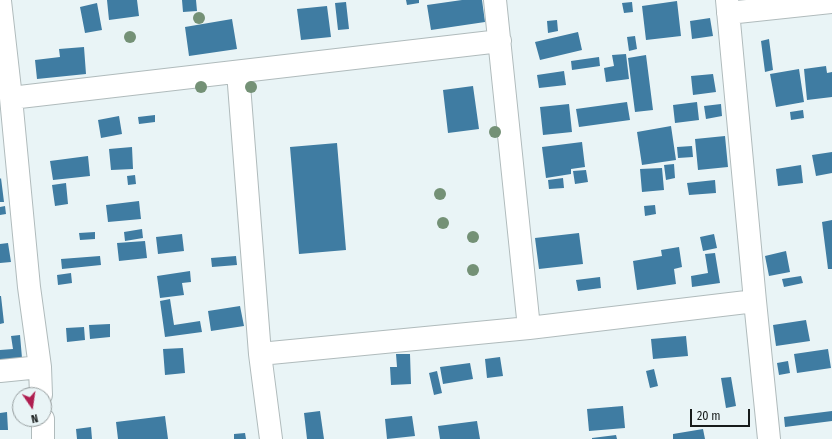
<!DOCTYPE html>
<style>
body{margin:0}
#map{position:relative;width:832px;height:439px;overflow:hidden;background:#e9f4f6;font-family:"Fira Sans Condensed",sans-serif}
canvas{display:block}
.north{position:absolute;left:12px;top:387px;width:40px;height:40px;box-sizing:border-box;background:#e9f4f6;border:1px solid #959d9e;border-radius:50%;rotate:167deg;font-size:11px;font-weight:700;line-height:16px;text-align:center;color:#171b1b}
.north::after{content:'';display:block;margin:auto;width:14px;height:18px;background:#af1e50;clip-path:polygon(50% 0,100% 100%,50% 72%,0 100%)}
.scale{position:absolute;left:690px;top:409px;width:60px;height:18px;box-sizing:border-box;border:2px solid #171b1b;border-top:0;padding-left:5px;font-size:12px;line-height:14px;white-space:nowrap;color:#171b1b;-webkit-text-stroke:3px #e9f4f6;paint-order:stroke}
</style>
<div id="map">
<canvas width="832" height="439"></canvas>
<div class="north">N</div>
<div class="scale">20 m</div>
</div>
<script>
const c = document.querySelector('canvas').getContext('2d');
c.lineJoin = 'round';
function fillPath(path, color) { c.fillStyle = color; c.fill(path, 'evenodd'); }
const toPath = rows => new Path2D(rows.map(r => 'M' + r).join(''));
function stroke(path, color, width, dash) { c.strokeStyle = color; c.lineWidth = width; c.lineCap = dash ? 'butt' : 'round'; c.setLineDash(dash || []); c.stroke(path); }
const building = toPath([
 [107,0,137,0,139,16,109,20],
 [182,0,196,0,197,11,183,12],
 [406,0,419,0,419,3,407,5],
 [462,0,482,0,485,22,431,30,427,5],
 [677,1,681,36,646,40,642,6],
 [346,2,349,29,338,30,335,3],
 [632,2,633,12,624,13,622,3],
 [97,3,102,30,85,33,80,7],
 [327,6,331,37,301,40,297,9],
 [710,18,713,36,692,39,690,21],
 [232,19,237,49,189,56,185,27],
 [557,20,558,31,548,33,547,21],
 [578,32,582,50,540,60,535,42],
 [635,36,637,49,629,51,627,37],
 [769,39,773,70,765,72,761,41],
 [84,47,86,74,37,79,35,60,60,57,59,49],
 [626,54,629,79,606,82,604,68,614,66,612,55],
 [646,55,653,110,635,112,628,58],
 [599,57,600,66,572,70,571,61],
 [826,66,827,73,832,72,832,97,807,100,804,69],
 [799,69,804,102,776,107,770,74],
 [564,71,566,85,539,88,537,75],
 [713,74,716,92,693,95,691,76],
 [473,86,479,129,448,133,443,90],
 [627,102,630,120,579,127,576,109],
 [697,102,699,120,675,123,673,105],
 [569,104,572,132,543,135,540,107],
 [721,104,722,116,706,119,704,106],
 [803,110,804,118,791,120,790,112],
 [155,115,155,122,139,124,138,117],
 [119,116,122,134,101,138,98,120],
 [671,126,676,160,642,165,637,132],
 [725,136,728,167,698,170,695,139],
 [582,142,585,167,571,169,571,174,546,178,542,147],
 [337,143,346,250,299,254,290,147],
 [692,146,693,157,678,158,677,147],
 [132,147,133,169,111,170,109,149],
 [832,152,832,173,816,176,812,155],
 [88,156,90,176,53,180,50,161],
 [674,164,675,178,666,180,664,165],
 [801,165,803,183,778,186,776,169],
 [662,168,664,190,642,192,640,169],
 [586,170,588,182,575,184,573,171],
 [135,175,136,184,128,185,127,176],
 [1,178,4,202,0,202,0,179],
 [563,178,564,188,549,189,548,180],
 [715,180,716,193,689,195,687,183],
 [66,183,68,204,55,206,52,185],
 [139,201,141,219,108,222,106,205],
 [655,205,656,214,645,216,644,206],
 [5,206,6,214,0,215,0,207],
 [832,220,832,269,828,269,822,222],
 [142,229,143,238,125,241,124,232],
 [95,232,95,239,80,240,79,233],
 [579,233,583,264,539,269,535,238],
 [182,234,184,251,158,254,156,237],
 [714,234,717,248,703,251,700,237],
 [145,241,147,258,119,261,117,243],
 [8,243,11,262,0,263,0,244],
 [679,247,682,267,674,269,676,284,637,290,633,261,662,256,661,250],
 [786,251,790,272,769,276,765,256],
 [715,253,720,283,692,287,691,276,708,273,705,254],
 [100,256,101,265,62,269,61,259],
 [236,256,237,265,212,267,211,258],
 [190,271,191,282,182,283,184,295,160,298,157,276],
 [71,273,72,283,58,285,57,275],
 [801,276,803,283,784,287,782,279],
 [600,277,601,288,578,291,576,280],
 [0,296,1,296,4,323,0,324],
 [170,299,174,325,200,321,202,332,165,337,160,301],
 [240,306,244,326,211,331,208,311],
 [806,320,810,341,776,346,773,325],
 [110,324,110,337,90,339,89,325],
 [84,327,85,340,67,342,66,328],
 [20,335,22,358,0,361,0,350,13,349,11,336],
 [686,336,688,356,653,359,651,339],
 [183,348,185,373,165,375,163,349],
 [828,349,831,368,797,373,794,354],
 [396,354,410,354,411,384,391,385,390,367,397,367],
 [500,357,503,376,487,378,485,359],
 [788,361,790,373,779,375,777,363],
 [470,363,473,379,443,384,440,367],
 [654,369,658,386,650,388,646,371],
 [437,371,442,393,434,395,429,373],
 [731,377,736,406,726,408,721,378],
 [623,406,625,428,589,431,587,409],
 [320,411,324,439,307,439,304,413],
 [832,411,832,421,785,427,784,417],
 [7,412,8,430,0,430,0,413],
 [165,416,168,439,118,439,116,422],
 [412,416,415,436,387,439,385,419],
 [477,421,480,439,440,439,438,426],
 [91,427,92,439,77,439,76,429],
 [703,429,705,439,673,439,673,434],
 [245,433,246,439,234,439,234,434],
 [616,435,617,439,592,439,592,438]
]);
const minor = toPath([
 [495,0,529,328],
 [727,0,755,301,769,439],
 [0,1,11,98,29,287,40,367,41,395],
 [728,13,832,2],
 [238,72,260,354,271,439],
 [11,98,500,41],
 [260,354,529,328,755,301],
 [0,371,40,367],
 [43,419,43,439]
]);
const trees = [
 [199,18],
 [130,37],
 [201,87],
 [251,87],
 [495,132],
 [440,194],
 [443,223],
 [473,237],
 [473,270]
];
fillPath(building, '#3f7ca2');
stroke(minor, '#b0bbbc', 24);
stroke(minor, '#fff', 22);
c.fillStyle = '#749176';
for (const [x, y] of trees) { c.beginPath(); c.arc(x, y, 6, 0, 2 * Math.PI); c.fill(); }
</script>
